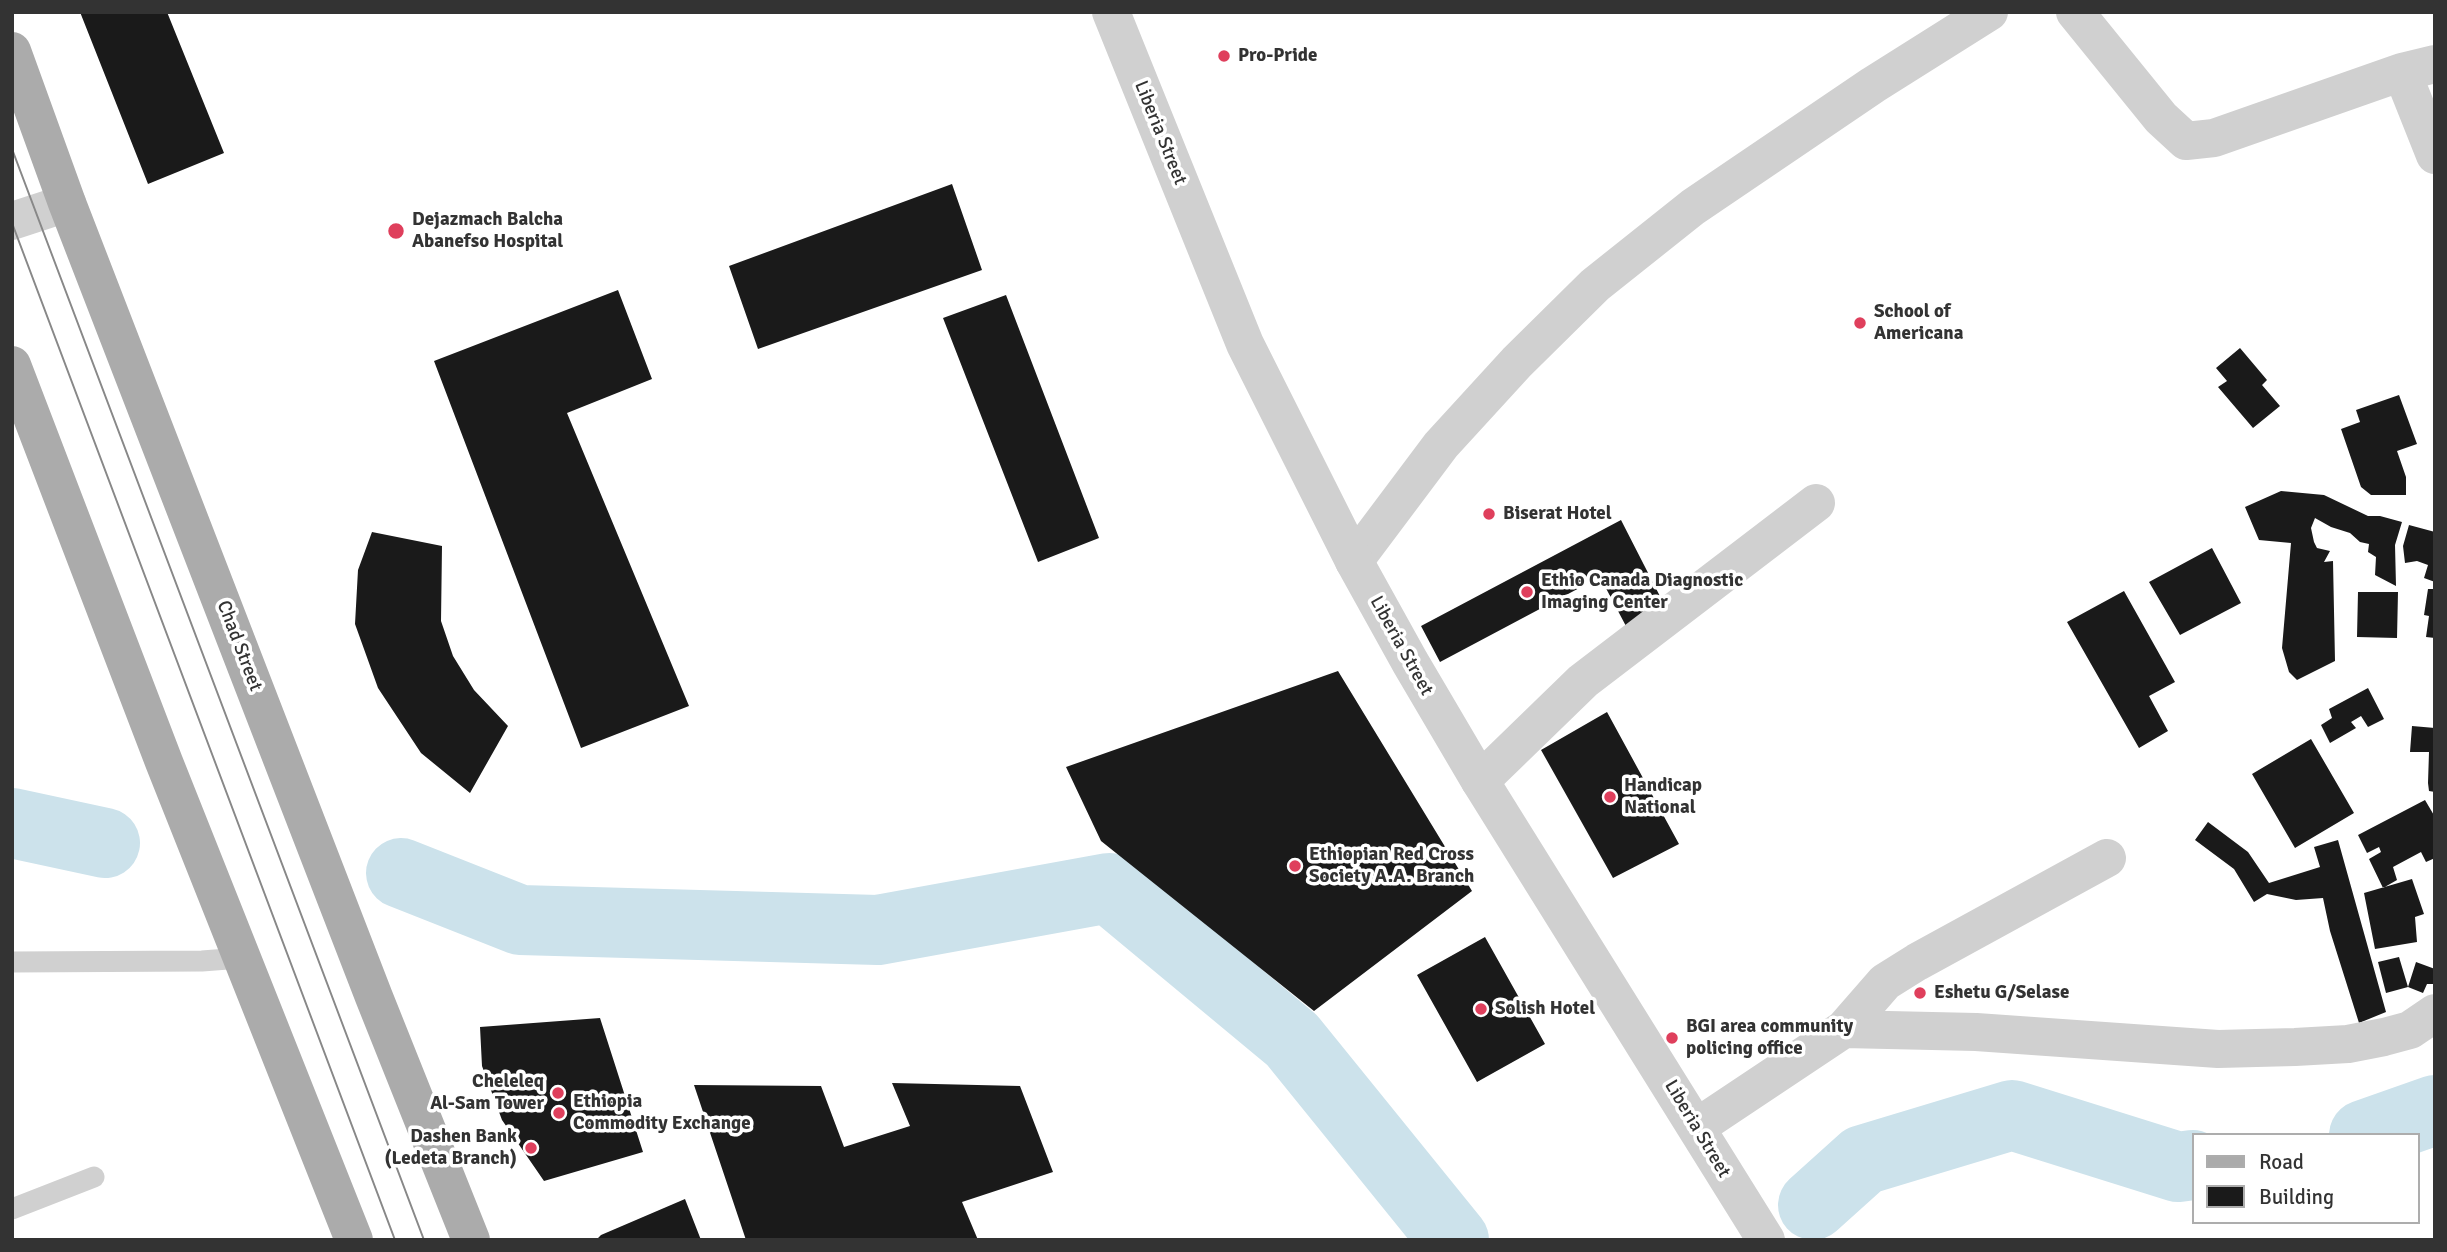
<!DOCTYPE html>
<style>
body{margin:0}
#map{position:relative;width:2447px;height:1252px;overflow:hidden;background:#fff;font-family:Signika,sans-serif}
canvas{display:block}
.frame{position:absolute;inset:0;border:14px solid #333;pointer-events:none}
.legend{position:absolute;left:2192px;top:1133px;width:228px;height:91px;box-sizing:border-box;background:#fff;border:2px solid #adadad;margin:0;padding:9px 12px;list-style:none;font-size:21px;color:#333}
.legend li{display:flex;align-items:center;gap:14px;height:35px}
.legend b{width:35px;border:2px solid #adadad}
</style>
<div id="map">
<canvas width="2447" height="1252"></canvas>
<div class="frame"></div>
<ul class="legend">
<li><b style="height:9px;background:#ababab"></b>Road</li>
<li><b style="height:19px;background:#1a1a1a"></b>Building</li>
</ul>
</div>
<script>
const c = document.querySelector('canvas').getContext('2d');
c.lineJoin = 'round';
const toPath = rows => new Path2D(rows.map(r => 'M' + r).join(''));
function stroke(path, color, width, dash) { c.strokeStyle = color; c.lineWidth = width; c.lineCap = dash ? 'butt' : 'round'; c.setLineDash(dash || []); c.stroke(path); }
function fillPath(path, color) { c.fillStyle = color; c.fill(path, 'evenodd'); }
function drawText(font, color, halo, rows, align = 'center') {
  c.font = font + ' Signika,sans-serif'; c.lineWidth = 7; c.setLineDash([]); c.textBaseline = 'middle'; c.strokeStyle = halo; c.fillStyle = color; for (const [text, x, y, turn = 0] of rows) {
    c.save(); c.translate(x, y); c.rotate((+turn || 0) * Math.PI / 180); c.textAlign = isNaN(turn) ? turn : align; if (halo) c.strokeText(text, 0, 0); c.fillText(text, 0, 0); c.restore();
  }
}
const river = toPath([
 [12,823,105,843],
 [401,873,520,920,878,930,1109,888,1292,1040,1454,1240],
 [2364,1135,2435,1110],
 [1813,1205,1863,1160,2012,1115,2178,1167,2193,1165]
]);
const building = toPath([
 [80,12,167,12,224,153,148,184],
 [952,184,982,270,758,349,729,266],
 [618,290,652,379,567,413,689,706,581,748,434,361],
 [1006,295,1099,538,1038,562,943,318],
 [2240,348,2267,380,2262,385,2280,406,2253,428,2218,387,2227,381,2216,368],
 [2399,395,2417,444,2397,451,2406,477,2406,495,2371,495,2361,487,2341,429,2360,422,2356,410],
 [2281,491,2324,495,2368,516,2380,516,2402,522,2395,545,2396,586,2375,575,2376,557,2368,552,2369,544,2360,542,2350,533,2331,527,2315,518,2311,528,2314,542,2317,548,2330,551,2324,562,2333,561,2335,661,2297,680,2289,672,2282,648,2291,543,2259,540,2245,507],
 [1621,520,1666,608,1627,628,1600,577,1440,662,1421,626],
 [2409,525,2435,532,2435,582,2424,578,2428,565,2417,561,2405,563,2403,546],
 [372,532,442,546,441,621,453,656,474,690,508,726,470,793,421,753,378,688,355,624,358,570],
 [2212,548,2241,603,2180,635,2149,582],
 [2428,589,2435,589,2435,638,2426,637,2429,616,2424,615],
 [2124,591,2175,682,2149,696,2168,731,2139,748,2067,622],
 [2358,592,2398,592,2397,638,2357,637],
 [1338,671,1472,891,1314,1011,1101,841,1066,767],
 [2368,688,2384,719,2368,727,2361,716,2351,722,2356,728,2330,743,2321,725,2332,718,2329,709],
 [1607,712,1679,844,1613,878,1541,750],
 [2412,726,2435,728,2435,792,2429,791,2428,783,2429,752,2410,752],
 [2311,739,2354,813,2295,848,2252,774],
 [2425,800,2435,817,2435,858,2426,862,2421,852,2393,867,2397,880,2383,888,2369,859,2381,852,2379,847,2367,853,2358,835],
 [2208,822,2248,852,2269,883,2320,867,2314,847,2338,840,2386,1012,2359,1023,2330,931,2323,898,2296,900,2267,894,2254,902,2234,869,2195,840],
 [2412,879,2424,914,2415,917,2417,942,2375,949,2364,893],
 [1485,937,1545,1044,1477,1082,1417,975],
 [2399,957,2408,987,2386,993,2378,962],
 [2416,962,2435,969,2435,984,2427,984,2423,993,2408,987],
 [600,1018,643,1152,544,1181,502,1120,482,1066,480,1027],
 [892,1083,1020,1086,1053,1172,962,1202,978,1240,746,1240,694,1085,821,1086,844,1147,910,1126],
 [685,1199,701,1240,596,1240,601,1235]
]);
const service = toPath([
 [12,962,202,961,241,958],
 [12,1209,94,1177]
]);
const minor = toPath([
 [2075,12,2161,118,2186,141,2214,138,2402,72,2435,64],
 [2402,72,2435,155],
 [12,221,67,203],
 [1354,561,1441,445,1517,362,1595,285,1693,207,1873,85,1989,12],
 [1480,781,1583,681,1816,503],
 [1844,1029,1976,1032,2218,1049,2295,1047,2348,1044,2384,1037,2410,1030,2435,1013],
 [1697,1127,1844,1029,1885,982,1917,962,2107,858]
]);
const tertiary = toPath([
 [1111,12,1245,344,1354,561,1410,662,1480,781,1766,1240]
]);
const primary = toPath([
 [12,51,67,203,374,997,471,1240],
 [12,365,164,762,354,1240]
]);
const tram = toPath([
 [12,149,424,1240],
 [12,223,395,1240]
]);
const markers = [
 [1224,56,7,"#df3f5c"],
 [396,231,9,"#df3f5c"],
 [1860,323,7,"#df3f5c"],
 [1489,514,7,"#df3f5c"],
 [1527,592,7,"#df3f5c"],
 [1610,797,7,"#df3f5c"],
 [1295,866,7,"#df3f5c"],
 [1920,993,7,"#df3f5c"],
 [1481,1009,7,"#df3f5c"],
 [1672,1038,7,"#df3f5c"],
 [558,1093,7,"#df3f5c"],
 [559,1113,7,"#df3f5c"],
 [531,1148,7,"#df3f5c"]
];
const poiNames = [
 ["Pro-Pride",1238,56],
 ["Dejazmach Balcha",412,220],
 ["Abanefso Hospital",412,242],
 ["School of",1874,312],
 ["Americana",1874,334],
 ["Biserat Hotel",1503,514],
 ["Ethio Canada Diagnostic",1541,581],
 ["Imaging Center",1541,603],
 ["Handicap",1624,786],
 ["National",1624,808],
 ["Ethiopian Red Cross",1309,855],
 ["Society A.A. Branch",1309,877],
 ["Eshetu G/Selase",1934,993],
 ["Solish Hotel",1495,1009],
 ["BGI area community",1686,1027],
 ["policing office",1686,1049],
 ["Cheleleq",544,1082,"right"],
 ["Al-Sam Tower",544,1104,"right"],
 ["Ethiopia",573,1102],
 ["Commodity Exchange",573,1124],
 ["Dashen Bank",517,1137,"right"],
 ["(Ledeta Branch)",517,1159,"right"]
];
const streetNames = [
 ["Liberia Street",1160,133,68],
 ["Chad Street",239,646,69],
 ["Liberia Street",1401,646,61],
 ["Liberia Street",1697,1129,59]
];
stroke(river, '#cce2eb', 70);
fillPath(building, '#1a1a1a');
stroke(service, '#d0d0d0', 21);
stroke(minor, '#d0d0d0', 38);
stroke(tertiary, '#d0d0d0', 38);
stroke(primary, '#ababab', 38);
stroke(tram, '#888', 2);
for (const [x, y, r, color] of markers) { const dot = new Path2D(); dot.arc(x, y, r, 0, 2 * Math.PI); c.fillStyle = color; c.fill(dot); stroke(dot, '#fff', 2.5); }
drawText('bold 19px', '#333', '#fff', poiNames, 'left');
drawText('19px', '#333', '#fff', streetNames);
</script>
